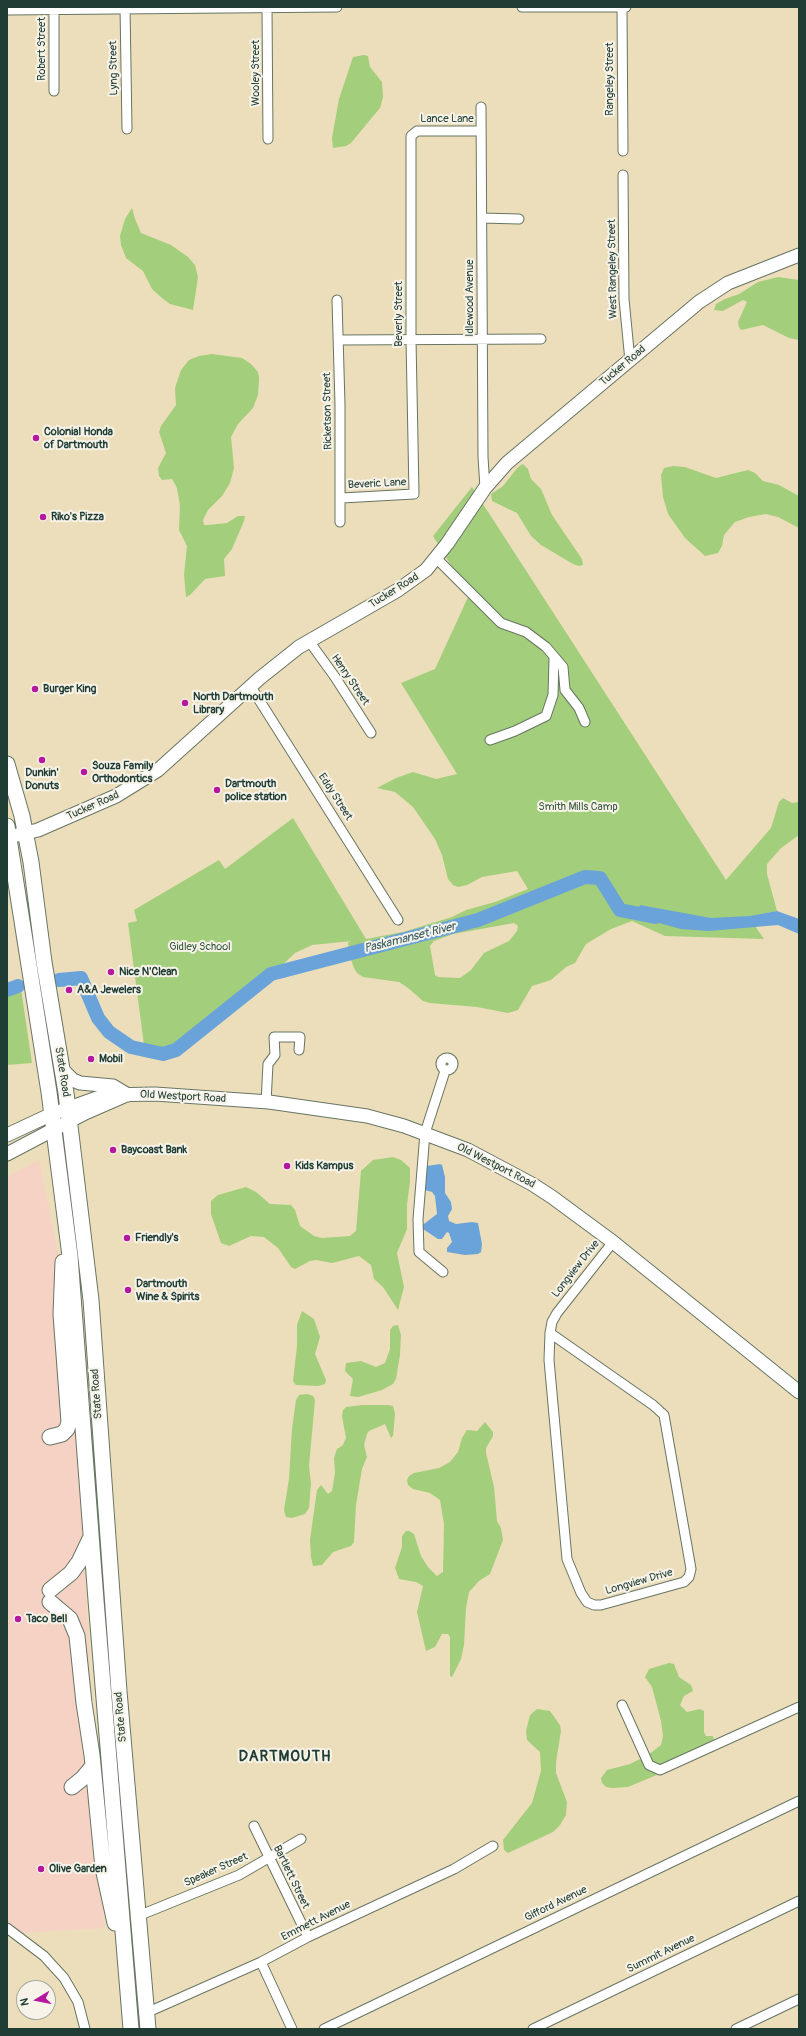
<!DOCTYPE html>
<style>
body{margin:0}
#map{position:relative;width:806px;height:2036px;overflow:hidden;background:#ecdeba;font-family:Pangolin,sans-serif}
canvas{display:block}
.frame{position:absolute;inset:0;border:8px solid #1f3d34;pointer-events:none}
.north{position:absolute;left:16px;top:1980px;width:40px;height:40px;box-sizing:border-box;background:#f7f3e8;border:1px solid #a1aaa0;border-radius:50%;rotate:260deg;font-size:11px;font-weight:700;line-height:16px;text-align:center;color:#1f3d34}
.north::after{content:'';display:block;margin:auto;width:14px;height:18px;background:#b5179e;clip-path:polygon(50% 0,100% 100%,50% 72%,0 100%)}
</style>
<div id="map">
<canvas width="806" height="2036"></canvas>
<div class="frame"></div>
<div class="north">N</div>
</div>
<script>
const c = document.querySelector('canvas').getContext('2d');
c.lineJoin = 'round';
function fillPath(path, color) { c.fillStyle = color; c.fill(path, 'evenodd'); }
const toPath = rows => new Path2D(rows.map(r => 'M' + r).join(''));
function stroke(path, color, width, dash) { c.strokeStyle = color; c.lineWidth = width; c.lineCap = dash ? 'butt' : 'round'; c.setLineDash(dash || []); c.stroke(path); }
function drawText(font, color, halo, rows, align = 'center') {
  c.font = font + ' Pangolin,sans-serif'; c.lineWidth = 4; c.setLineDash([]); c.textBaseline = 'middle'; c.strokeStyle = halo; c.fillStyle = color; for (const [text, x, y, turn = 0] of rows) {
    c.save(); c.translate(x, y); c.rotate((+turn || 0) * Math.PI / 180); c.textAlign = isNaN(turn) ? turn : align; if (halo) c.strokeText(text, 0, 0); c.fillText(text, 0, 0); c.restore();
  }
}
const built = toPath([
 [39,1160,71,1317,104,1928,7,1934,7,1176]
]);
const green = toPath([
 [364,55,368,56,370,67,382,82,383,97,380,108,351,143,346,146,333,148,332,138,339,99,353,57],
 [132,208,135,219,141,233,171,245,188,257,195,265,198,277,193,310,170,304,163,299,152,289,143,271,126,258,121,245,120,236,125,219],
 [778,277,799,280,799,340,789,338,763,325,741,330,739,327,738,322,747,302,743,300,723,311,714,310,716,304,725,299,739,294,758,282],
 [212,354,242,358,251,364,258,372,259,378,258,395,253,408,238,424,231,437,234,468,230,483,222,496,208,510,203,520,204,525,208,525,227,523,238,516,245,516,244,521,232,549,224,559,225,576,205,579,190,595,186,597,184,575,187,546,179,530,180,506,177,488,172,479,162,480,159,476,158,468,166,453,159,432,161,426,176,405,175,388,181,370,189,360,199,356],
 [523,464,528,469,531,479,541,489,552,515,582,559,583,565,579,566,573,564,541,545,531,536,517,513,492,501,491,494,503,486,518,467],
 [673,466,685,467,716,478,748,470,755,473,763,481,779,485,799,496,799,528,778,517,766,514,749,517,735,522,724,535,722,546,718,553,705,556,685,538,668,514,663,497,661,475,664,468],
 [472,487,726,880,771,828,779,802,783,798,792,803,799,802,799,835,781,848,767,864,767,874,777,911,749,917,764,939,665,936,632,921,611,929,586,944,575,963,566,967,551,980,532,986,518,1010,508,1013,477,1007,430,1003,423,1001,408,988,399,982,363,977,357,973,354,968,349,954,348,942,352,941,312,945,295,953,271,976,170,1048,162,1050,144,1045,128,923,137,921,134,910,219,860,225,869,293,818,366,939,403,932,452,917,466,910,495,902,528,889,517,871,482,877,467,885,458,887,453,885,448,879,442,855,435,839,413,807,395,792,377,788,396,778,413,772,436,779,457,774,401,683,435,669,469,595,433,536],
 [514,923,518,926,517,931,509,941,484,953,471,970,460,978,438,977,435,975,430,946,434,941,453,934],
 [21,989,32,1063,7,1065,7,994],
 [393,1157,401,1160,410,1168,410,1181,407,1205,407,1229,397,1253,404,1287,398,1310,383,1287,374,1279,371,1265,359,1256,332,1263,316,1260,310,1261,295,1269,291,1267,278,1248,264,1237,251,1236,229,1246,221,1243,211,1214,211,1201,218,1195,246,1187,256,1192,270,1204,291,1205,295,1210,300,1226,314,1236,322,1238,350,1236,356,1231,361,1171,373,1160],
 [302,1311,314,1319,320,1337,315,1354,326,1380,325,1384,318,1386,296,1385,293,1381,297,1346,297,1325],
 [398,1325,401,1335,400,1355,396,1379,393,1384,382,1390,358,1397,350,1396,353,1379,345,1371,346,1363,361,1361,376,1367,385,1363,390,1349,390,1330,393,1326],
 [307,1394,313,1396,315,1400,309,1466,311,1483,309,1508,305,1514,292,1518,286,1517,284,1510,289,1479,292,1429,296,1400,299,1395],
 [362,1405,388,1405,393,1406,395,1414,393,1436,391,1438,385,1424,369,1431,367,1434,364,1445,367,1457,362,1469,356,1505,354,1542,351,1546,333,1552,322,1565,313,1566,311,1557,310,1540,317,1490,321,1485,328,1494,332,1491,335,1473,334,1458,337,1449,343,1445,346,1438,342,1416,343,1410,346,1407],
 [485,1422,493,1432,493,1436,486,1448,486,1453,494,1487,497,1521,501,1528,503,1540,490,1574,479,1581,469,1592,466,1608,464,1645,461,1659,452,1677,450,1676,450,1637,448,1634,442,1634,435,1647,426,1651,417,1612,423,1586,416,1582,399,1579,395,1568,402,1547,402,1536,406,1531,409,1531,414,1534,421,1556,428,1567,437,1576,443,1572,444,1524,440,1500,430,1493,413,1489,408,1485,407,1480,409,1476,414,1473,439,1468,450,1462,458,1452,462,1438,467,1430,477,1431],
 [669,1663,674,1664,679,1677,691,1685,693,1691,684,1696,680,1705,687,1712,700,1709,704,1711,704,1732,706,1736,713,1736,714,1741,690,1761,628,1787,612,1788,606,1787,602,1783,601,1778,607,1770,630,1764,648,1755,661,1745,663,1736,661,1721,652,1687,645,1677,649,1669],
 [537,1709,550,1711,560,1725,561,1731,556,1762,556,1773,567,1802,566,1815,560,1825,553,1832,508,1853,504,1850,503,1840,532,1803,541,1771,540,1752,527,1740,526,1731,530,1715]
]);
const water = toPath([
 [640,905,711,918,750,916,777,911,799,919,799,934,778,925,709,931,681,929,648,920,635,919],
 [440,1164,442,1165,445,1177,445,1193,451,1202,452,1209,448,1216,449,1221,456,1224,472,1222,478,1223,482,1244,481,1252,478,1254,465,1255,447,1252,447,1248,452,1242,449,1233,447,1232,442,1239,438,1239,420,1227,437,1214,435,1196,432,1192,425,1190,423,1172,427,1166]
]);
const river = toPath([
 [59,980,81,978,98,1018,109,1032,131,1047,163,1054,176,1050,271,974,478,920,585,877,600,878,620,910,655,917],
 [7,990,18,986]
]);
const street = toPath([
 [125,7,127,129],
 [267,7,268,139],
 [522,7,626,7],
 [622,7,623,151],
 [7,10,337,7],
 [54,91,54,7],
 [481,107,483,457,485,488],
 [623,175,624,299,630,361],
 [482,218,519,219],
 [337,300,340,405,340,522],
 [339,340,541,339],
 [342,498,414,494,411,339,411,136,417,131,481,131],
 [436,558,501,623,526,632,546,647,563,667,565,690,579,708,585,722],
 [309,641,335,677,371,733],
 [251,687,398,920],
 [490,740,515,731,546,716,553,695,554,658],
 '441 1064a6 6 0 1 1 12 0a6 6 0 1 1-12 0Z',
 [266,1102,268,1064,275,1055,274,1037,300,1037,299,1050],
 [443,1272,419,1252,418,1219,425,1133,445,1071],
 [550,1333,653,1405,664,1415,691,1569,689,1577,684,1582,601,1605,594,1605,587,1602,581,1593,567,1559,549,1360,550,1333,552,1322,557,1313,613,1242],
 [622,1705,649,1765,660,1770,799,1707],
 [254,1826,308,1937],
 [138,1916,239,1875,301,1839],
 [7,1928,44,1956,64,1978,78,2002,85,2029],
 [261,1962,292,2029],
 [146,2013,261,1962,308,1937,454,1869,493,1846],
 [324,2029,799,1801],
 [533,2029,799,1901],
 [736,2029,799,1999]
]);
const secondary = toPath([
 [9,837,38,830,116,796,158,770,260,678,299,647,398,590,426,570,447,544,485,488,507,463,699,302,728,283,799,255],
 [62,1069,73,1080,80,1083,113,1086,128,1095],
 [7,1135,52,1114,105,1095,155,1094,269,1102,367,1116,404,1126,468,1150,532,1184,552,1197,613,1242,799,1392],
 [7,1154,85,1113,124,1096]
]);
const primary = toPath([
 [7,764,22,816,31,862,44,962,66,1093,91,1300,119,1691,148,2029],
 [7,826,49,1092,70,1256,96,1600,131,2029],
 [50,1437,62,1434,67,1429,69,1422,61,1314,63,1262],
 [50,1590,71,1573,79,1562,90,1539],
 [50,1602,70,1619,77,1636,84,1703,92,1755,103,1868,115,1923],
 [72,1787,83,1778,93,1766]
]);
const markers = [
 [36,438,4,"#b5179e"],
 [43,517,4,"#b5179e"],
 [35,689,4,"#b5179e"],
 [185,703,4,"#b5179e"],
 [42,760,4,"#b5179e"],
 [84,772,4,"#b5179e"],
 [217,790,4,"#b5179e"],
 [111,972,4,"#b5179e"],
 [69,990,4,"#b5179e"],
 [91,1059,4,"#b5179e"],
 [113,1150,4,"#b5179e"],
 [287,1166,4,"#b5179e"],
 [127,1238,4,"#b5179e"],
 [128,1290,4,"#b5179e"],
 [18,1619,4,"#b5179e"],
 [41,1869,4,"#b5179e"]
];
const streetNames = [
 ["Robert Street",42,49,-90],
 ["Lyng Street",114,68,-91],
 ["Wooley Street",256,73,-90],
 ["Rangeley Street",610,79,-90],
 ["Lance Lane",447,119],
 ["West Rangeley Street",613,269,-91],
 ["Idlewood Avenue",470,298,-90],
 ["Beverly Street",399,314,-90],
 ["Tucker Road",623,366,-40],
 ["Ricketson Street",328,411,-91],
 ["Beveric Lane",377,484,-3],
 ["Tucker Road",394,591,-32],
 ["Henry Street",350,680,56],
 ["Eddy Street",335,797,57],
 ["Tucker Road",93,806,-24],
 ["State Road",62,1072,81],
 ["Old Westport Road",183,1097,3],
 ["Old Westport Road",496,1166,27],
 ["Longview Drive",576,1269,-52],
 ["State Road",97,1394,-94],
 ["Longview Drive",639,1582,-16],
 ["State Road",121,1717,-95],
 ["Speaker Street",216,1870,-24],
 ["Bartlett Street",291,1877,64],
 ["Gifford Avenue",556,1904,-26],
 ["Emmett Avenue",316,1921,-27],
 ["Summit Avenue",661,1954,-26]
];
const poiNames = [
 ["Colonial Honda",44,432],
 ["of Dartmouth",44,445],
 ["Riko's Pizza",51,517],
 ["Burger King",43,689],
 ["North Dartmouth",193,697],
 ["Library",193,710],
 ["Souza Family",92,766],
 ["Orthodontics",92,779],
 ["Dunkin'",42,773,"center"],
 ["Donuts",42,786,"center"],
 ["Dartmouth",225,784],
 ["police station",225,797],
 ["Nice N'Clean",119,972],
 ["A&A Jewelers",77,990],
 ["Mobil",99,1059],
 ["Baycoast Bank",121,1150],
 ["Kids Kampus",295,1166],
 ["Friendly's",135,1238],
 ["Dartmouth",136,1284],
 ["Wine & Spirits",136,1297],
 ["Taco Bell",26,1619],
 ["Olive Garden",49,1869]
];
const parkNames = [
 ["Smith Mills Camp",578,807],
 ["Gidley School",200,947]
];
const waterNames = [
 ["Paskamanset River",410,938,-14]
];
const districtNames = [
 ["DARTMOUTH",285,1757]
];
fillPath(built, '#f6d2c4');
fillPath(green, '#a3ce7b');
fillPath(water, '#6aa3d9');
stroke(river, '#6aa3d9', 14);
stroke(street, '#677563', 11);
stroke(secondary, '#677563', 15);
stroke(primary, '#677563', 17);
stroke(street, '#fff', 9);
stroke(secondary, '#fff', 13);
stroke(primary, '#fff', 15);
for (const [x, y, r, color] of markers) { const dot = new Path2D(); dot.arc(x, y, r, 0, 2 * Math.PI); c.fillStyle = color; c.fill(dot); stroke(dot, '#f7f3e8', 1.5); }
drawText('11px', '#1f3d34', '#f7f3e8', streetNames);
drawText('bold 11px', '#1f3d34', '#f7f3e8', poiNames, 'left');
drawText('11px', '#395a42', '#f7f3e8', parkNames);
drawText('italic 12px', '#365c66', '#f7f3e8', waterNames);
c.letterSpacing = '1px';
drawText('bold 15px', '#1f3d34', '#f7f3e8', districtNames);
c.letterSpacing = '0px';
</script>
